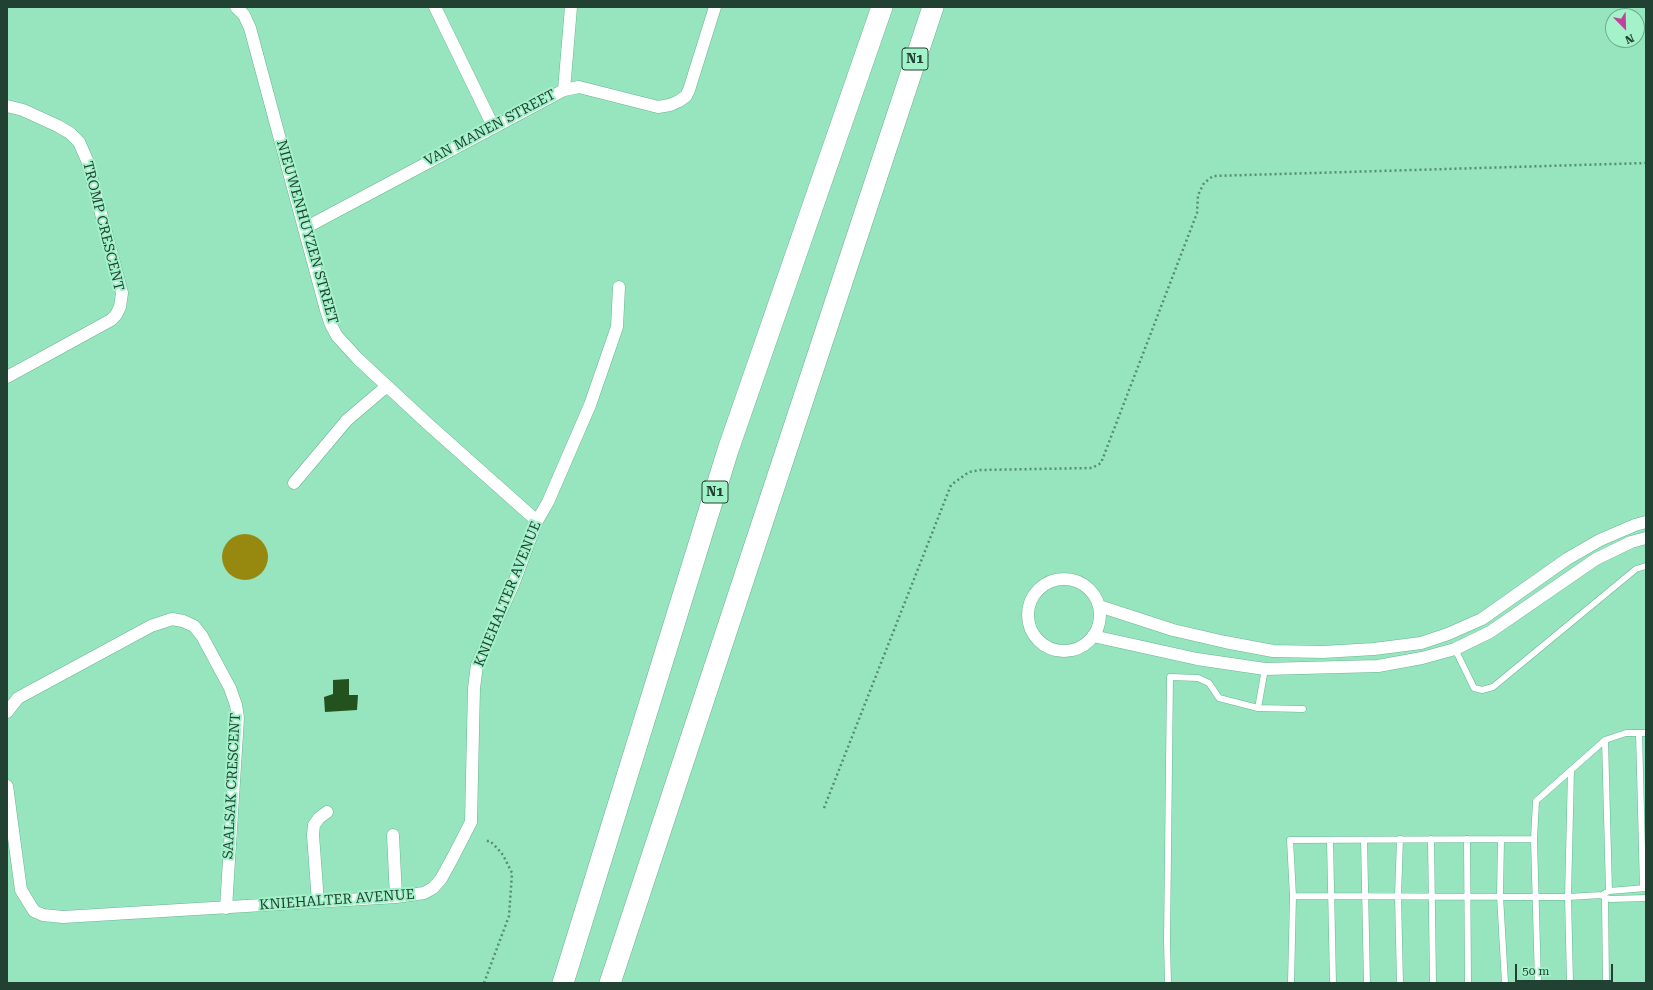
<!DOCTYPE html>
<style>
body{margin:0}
#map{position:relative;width:1653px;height:990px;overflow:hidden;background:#96e5be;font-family:"Roboto Serif",serif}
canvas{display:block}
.frame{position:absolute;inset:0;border:8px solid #214232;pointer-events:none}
.north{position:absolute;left:1605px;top:8px;width:40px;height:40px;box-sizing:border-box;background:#a3f2ca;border:1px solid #6fac8d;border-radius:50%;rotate:157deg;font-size:11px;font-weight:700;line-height:16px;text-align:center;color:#214232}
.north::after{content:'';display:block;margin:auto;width:14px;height:18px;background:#bd4498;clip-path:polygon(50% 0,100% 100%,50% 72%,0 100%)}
.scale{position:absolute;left:1515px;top:964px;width:98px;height:18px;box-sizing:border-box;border:2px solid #214232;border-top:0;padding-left:5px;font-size:12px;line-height:14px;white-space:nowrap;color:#214232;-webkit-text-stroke:3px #a3f2ca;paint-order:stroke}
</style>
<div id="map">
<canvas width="1653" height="990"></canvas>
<div class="frame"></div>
<div class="north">N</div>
<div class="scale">50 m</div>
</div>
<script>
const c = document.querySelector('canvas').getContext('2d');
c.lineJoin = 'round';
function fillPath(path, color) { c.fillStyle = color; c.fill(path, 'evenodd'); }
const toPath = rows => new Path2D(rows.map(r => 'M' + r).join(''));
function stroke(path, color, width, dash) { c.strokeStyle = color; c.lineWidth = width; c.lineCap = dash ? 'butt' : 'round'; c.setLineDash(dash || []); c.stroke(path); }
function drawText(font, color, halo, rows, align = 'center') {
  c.font = font + ' "Roboto Serif",serif'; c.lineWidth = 4; c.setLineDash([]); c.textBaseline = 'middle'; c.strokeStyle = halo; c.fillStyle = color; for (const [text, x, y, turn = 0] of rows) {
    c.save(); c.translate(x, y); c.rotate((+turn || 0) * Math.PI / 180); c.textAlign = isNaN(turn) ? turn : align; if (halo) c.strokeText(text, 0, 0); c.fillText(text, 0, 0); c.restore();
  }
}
const water = toPath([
 '222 557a23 23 0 1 1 46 0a23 23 0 1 1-46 0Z'
]);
const building = toPath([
 [349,679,349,695,358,695,357,710,325,712,324,697,333,694,333,680]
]);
const path = toPath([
 [824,808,951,485,969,472,980,470,1092,468,1101,463,1197,213,1198,195,1204,183,1213,176,1646,163],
 [484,983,509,916,512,873,503,855,497,848,490,841,486,841]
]);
const service = toPath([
 [1455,649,1474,688,1482,690,1493,687,1636,569,1646,566],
 [1265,669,1258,708,1303,709],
 [1639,733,1643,888],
 [1605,740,1609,891],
 [1431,839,1433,983],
 [1467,839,1468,983],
 [1501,839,1500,896,1505,983],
 [1534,839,1538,983],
 [1330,840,1333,983],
 [1364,840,1367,983],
 [1646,888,1609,891,1602,895,1605,898,1611,899,1646,898],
 [1293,896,1568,897,1602,895],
 [1605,898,1606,983],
 [1168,983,1167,941,1170,677,1198,678,1209,683,1219,698,1258,708],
 [1291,983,1293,896,1290,840,1534,839,1536,801,1605,740,1626,733,1646,733],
 [1400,983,1398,896,1400,839],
 [1570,983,1568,897,1571,770]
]);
const minor = toPath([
 [236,7,244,15,250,28,326,310,331,325,337,336,358,359,428,424,537,521],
 [435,7,493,126],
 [564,90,571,7],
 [7,106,23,110,58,126,70,133,79,142,87,160,122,293,120,307,116,315,111,320,7,377],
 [305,228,564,90,579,87,658,107,670,105,679,101,686,96,689,90,715,7],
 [294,483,347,420,387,386],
 '1028 615a36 36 0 1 1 72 0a36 36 0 1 1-72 0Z',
 [1099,606,1173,630,1225,642,1273,651,1323,652,1374,649,1421,643,1448,634,1482,619,1567,559,1600,540,1635,525,1646,522],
 [1093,636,1197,659,1265,669,1378,666,1422,658,1455,649,1490,632,1596,559,1631,542,1646,538],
 [7,712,18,698,151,626,172,619,183,621,194,626,202,636,230,688,236,705,238,718,226,908],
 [7,786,21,890,34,911,43,915,63,917,396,897,424,893,433,888,441,879,452,859,471,822,474,688,477,665,513,585,537,521,548,502,590,405,617,327,619,287],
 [393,835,396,897],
 [318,902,313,835,314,825,319,818,327,812]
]);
const motorway = toPath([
 [563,983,728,450,882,7],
 [610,983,933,7]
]);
const shields = [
 [915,59,26],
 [715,492,26]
];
const shieldNames = [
 ["N1",915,59],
 ["N1",715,492]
];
const streetNames = [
 ["VAN MANEN STREET",490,128,-28],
 ["TROMP CRESCENT",103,226,76],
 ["NIEUWENHUYZEN STREET",307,232,74],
 ["KNIEHALTER AVENUE",508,594,-68],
 ["SAALSAK CRESCENT",232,786,-87],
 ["KNIEHALTER AVENUE",337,900,-4]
];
fillPath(water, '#97890f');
fillPath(building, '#23521e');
stroke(service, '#68b691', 7);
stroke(minor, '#68b691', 13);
stroke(motorway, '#68b691', 22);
stroke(path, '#568c71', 2.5, [2, 3]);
stroke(service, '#fff', 6);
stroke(minor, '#fff', 12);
stroke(motorway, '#fff', 21);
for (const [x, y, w] of shields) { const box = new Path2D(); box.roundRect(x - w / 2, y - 11, w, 22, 3); c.fillStyle = '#a3f2ca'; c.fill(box); stroke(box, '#214232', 1); }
drawText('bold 13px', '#214232', null, shieldNames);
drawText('14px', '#214232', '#a3f2ca', streetNames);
</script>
